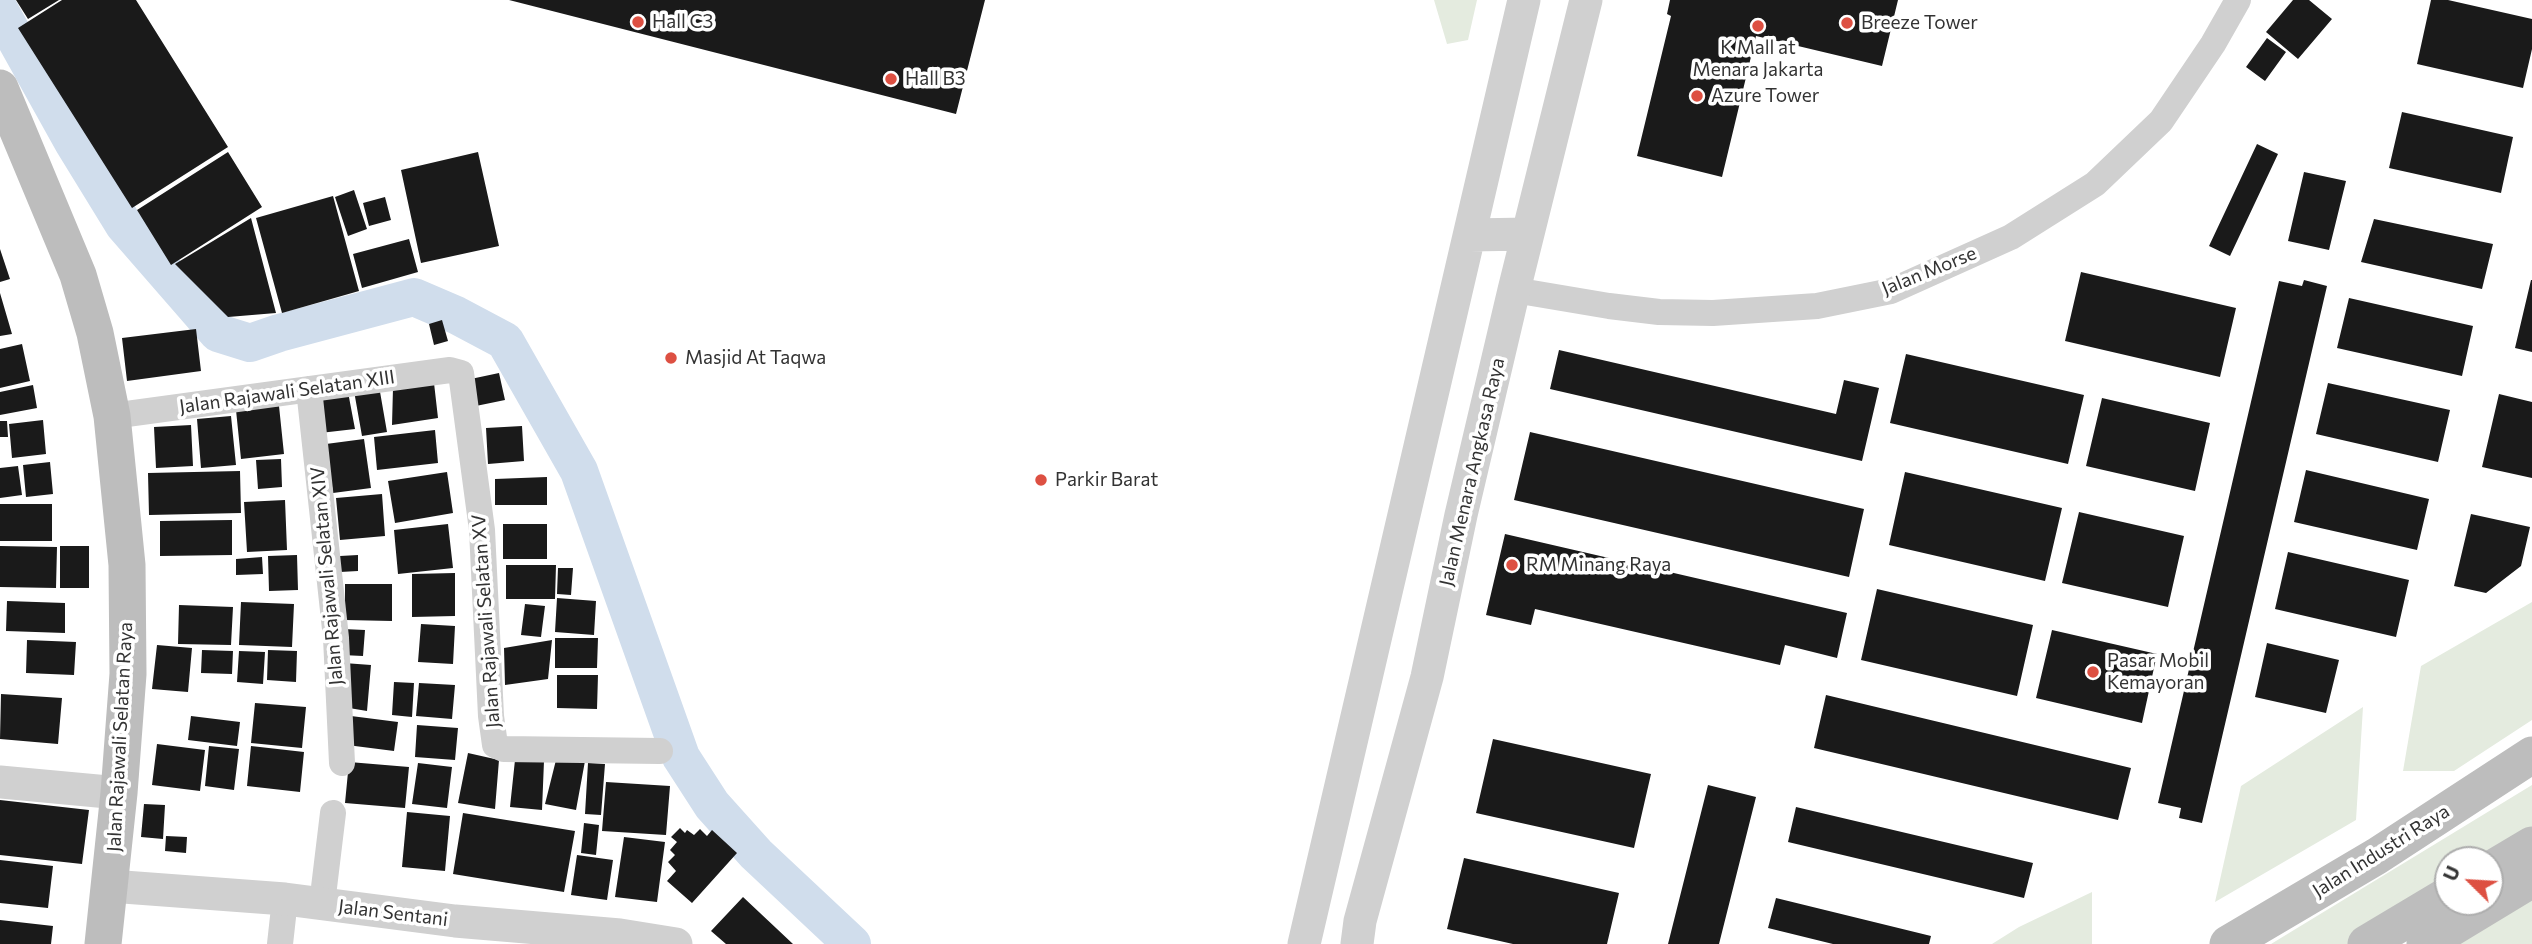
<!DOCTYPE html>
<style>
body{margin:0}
#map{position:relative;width:2532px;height:944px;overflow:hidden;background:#fff;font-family:Commissioner,sans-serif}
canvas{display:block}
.north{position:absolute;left:2434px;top:846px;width:70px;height:70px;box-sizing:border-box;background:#fff;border:2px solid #adadad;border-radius:50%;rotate:294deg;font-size:19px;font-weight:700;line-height:28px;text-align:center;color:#333}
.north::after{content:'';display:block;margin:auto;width:24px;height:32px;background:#dd5042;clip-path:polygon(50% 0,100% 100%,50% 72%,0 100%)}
</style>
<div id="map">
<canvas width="2532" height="944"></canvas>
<div class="north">U</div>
</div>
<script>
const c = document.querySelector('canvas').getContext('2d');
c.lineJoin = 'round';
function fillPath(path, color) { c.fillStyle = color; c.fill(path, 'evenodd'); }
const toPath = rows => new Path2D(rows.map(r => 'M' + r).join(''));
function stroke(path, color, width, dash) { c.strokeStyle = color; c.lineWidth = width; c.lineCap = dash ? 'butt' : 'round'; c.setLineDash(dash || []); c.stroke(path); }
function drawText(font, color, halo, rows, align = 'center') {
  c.font = font + ' Commissioner,sans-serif'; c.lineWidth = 7; c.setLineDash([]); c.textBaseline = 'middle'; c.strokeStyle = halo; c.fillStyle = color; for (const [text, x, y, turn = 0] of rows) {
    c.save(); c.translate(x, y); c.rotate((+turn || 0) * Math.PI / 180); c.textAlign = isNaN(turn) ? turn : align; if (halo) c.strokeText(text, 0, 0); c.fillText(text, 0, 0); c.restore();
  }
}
const green = toPath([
 [1434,0,1477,0,1468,40,1447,44],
 [2532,602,2532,720,2454,771,2403,771,2421,666],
 [2363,707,2356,820,2215,902,2241,786],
 [2532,785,2532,845,2490,860,2448,860,2448,895,2366,944,2271,944],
 [2532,880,2532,944,2425,944],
 [2092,892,2092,944,1992,944,2019,927]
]);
const river = toPath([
 [0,11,73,142,124,225,218,333,250,343,279,333,414,297,456,315,505,341,579,471,681,757,712,805,756,854,852,944]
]);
const building = toPath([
 [16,0,59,0,28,19],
 [62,0,136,0,228,147,132,208,18,28],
 [509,0,985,0,956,114],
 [1670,0,1898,0,1882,66,1756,36,1722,177,1637,156,1671,16,1667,14],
 [2293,0,2309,0,2332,19,2298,59,2266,32],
 [2431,0,2448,0,2532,19,2532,49,2523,88,2417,64],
 [2267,38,2286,52,2265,81,2246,67],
 [2402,112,2513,137,2501,193,2389,168],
 [2257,144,2278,154,2230,256,2209,246],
 [228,152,262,207,171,265,137,210],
 [478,152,499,246,421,263,401,170],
 [2304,172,2346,181,2329,250,2288,241],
 [354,190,367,229,348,236,335,197],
 [333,196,359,291,282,313,256,218],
 [385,197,391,220,369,226,363,203],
 [251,218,276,313,228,317,175,264],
 [2374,219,2493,244,2482,289,2361,262],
 [409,239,418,272,362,288,353,254],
 [0,249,10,279,0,282],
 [2081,272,2236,308,2220,377,2065,341],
 [2304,280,2327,286,2202,823,2179,818,2181,808,2158,803,2279,281,2302,286],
 [2531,280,2532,280,2532,352,2515,348],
 [0,293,12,334,0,336],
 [2349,298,2473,326,2462,376,2337,348],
 [442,320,448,341,434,345,429,324],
 [196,329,201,371,127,381,122,338],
 [22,344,30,381,0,388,0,349],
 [1559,350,1836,414,1844,380,1879,388,1862,461,1550,389],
 [1906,354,2084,395,2068,464,1890,423],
 [499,373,505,400,471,407,466,380],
 [434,383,438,418,392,425,393,388],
 [2328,383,2450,410,2438,462,2316,434],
 [33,385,37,408,0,415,0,392],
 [379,386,387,432,362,436,354,391],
 [348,392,355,429,320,433,318,396],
 [2499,394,2532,402,2532,478,2482,467],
 [2102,398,2210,423,2195,491,2086,466],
 [279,406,284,454,241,459,236,410],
 [231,416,236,465,201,468,197,419],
 [43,420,46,454,12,458,9,424],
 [0,421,7,421,8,437,0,437],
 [191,425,193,466,156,468,154,427],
 [522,426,524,461,488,464,486,428],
 [435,430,438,463,377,470,374,437],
 [1530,432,1864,509,1849,577,1514,500],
 [364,439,371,488,333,493,326,444],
 [281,459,282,487,258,489,256,460],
 [50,462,53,494,26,497,23,465],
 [18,466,22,495,0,498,0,468],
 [2306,470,2429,499,2417,550,2294,522],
 [240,471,241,513,149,515,148,473],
 [447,472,453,513,395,523,388,481],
 [1905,472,2062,508,2045,581,1889,545],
 [547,477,547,505,495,505,495,479],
 [382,494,385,536,340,540,336,498],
 [285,500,287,550,247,552,244,502],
 [0,504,52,504,52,541,0,541],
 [2079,512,2184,536,2168,607,2062,583],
 [2471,514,2530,527,2521,566,2486,593,2454,586],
 [232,520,232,555,160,556,160,521],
 [448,524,453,568,398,574,394,530],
 [503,524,547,524,547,559,503,559],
 [1505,534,1847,613,1837,658,1785,645,1780,665,1535,609,1531,625,1486,615],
 [0,546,57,547,56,588,0,587],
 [60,546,89,546,89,588,60,588],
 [2288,552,2409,580,2396,637,2275,609],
 [297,555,298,590,269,591,268,556],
 [358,555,358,571,340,572,340,556],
 [262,557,263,574,236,575,236,559],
 [506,565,556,565,555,599,506,599],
 [558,568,573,568,571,595,557,594],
 [455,573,455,616,412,617,412,574],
 [345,584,392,584,392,621,345,620],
 [1877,589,2033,625,2017,696,1861,660],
 [557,598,596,601,594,635,555,632],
 [7,601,65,603,65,633,6,631],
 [241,602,294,604,292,647,239,645],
 [525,604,545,606,541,637,521,635],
 [179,605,233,607,231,645,178,644],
 [421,624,455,626,453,664,418,662],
 [343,629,365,630,363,656,342,655],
 [2052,630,2157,654,2142,723,2036,698],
 [555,638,598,638,597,668,555,668],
 [27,640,76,642,74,675,26,673],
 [552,640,548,679,505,685,504,648],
 [2267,643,2339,660,2326,713,2255,697],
 [157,645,192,648,188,692,152,689],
 [202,650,233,651,232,674,201,673],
 [268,650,297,651,296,682,267,680],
 [239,651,265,652,263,684,237,682],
 [344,663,371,665,367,711,343,707],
 [557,675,598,675,597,709,557,708],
 [394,682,414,683,412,717,392,715],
 [419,683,455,685,452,719,416,716],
 [1,694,62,698,58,744,0,739],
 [1826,695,2131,768,2118,820,1814,748],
 [255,703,306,707,302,748,251,743],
 [191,716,240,722,237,746,188,740],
 [351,716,398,722,394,751,347,745],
 [417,725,458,728,455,760,415,757],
 [1493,739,1651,774,1634,848,1476,813],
 [157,744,205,750,200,791,152,785],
 [209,746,239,749,234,790,205,786],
 [251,746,304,752,300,792,247,786],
 [468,753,499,760,495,809,458,803],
 [515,760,544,761,542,810,510,807],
 [556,760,585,761,576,810,545,804],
 [349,762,409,767,405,808,345,803],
 [418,763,452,767,447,808,412,804],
 [588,763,605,764,601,815,585,814],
 [606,782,670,786,666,835,602,831],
 [1708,785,1756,797,1719,944,1668,944],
 [0,800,89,810,82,864,0,855],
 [144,804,165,805,163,839,141,837],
 [1796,807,2033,863,2024,898,1788,842],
 [407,812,450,816,445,871,402,867],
 [463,813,575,831,564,892,453,874],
 [584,823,599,825,596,855,581,853],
 [680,828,685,833,687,830,694,835,700,829,707,836,712,830,737,853,692,903,667,881,676,871,668,862,675,855,670,850,677,842,671,837],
 [166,836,187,837,186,853,165,851],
 [624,837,665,842,657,902,615,897],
 [577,855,613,860,607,900,571,895],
 [1464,858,1619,893,1607,944,1513,944,1447,929],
 [0,860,53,866,48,908,0,903],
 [743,897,793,944,726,944,711,931],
 [1776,898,1931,936,1929,944,1833,944,1768,928],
 [0,920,53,926,51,944,0,944]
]);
const minor = toPath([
 [1514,290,1609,306,1659,312,1713,313,1817,306,1891,291,2011,237,2095,184,2161,121,2213,44,2238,0],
 [309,389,336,638,342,763],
 [112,416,450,370,461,373,482,530,491,716,495,745,504,749,660,751],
 [322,904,333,813],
 [280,944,285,899]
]);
const tertiary = toPath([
 [1470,235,1528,234],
 [0,782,119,793],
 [110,886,285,899,455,921,620,935,676,944],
 [1304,944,1524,0],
 [1357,944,1360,921,1427,677,1461,515,1514,290,1586,0]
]);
const secondary = toPath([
 [0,88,78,275,95,333,112,416,127,565,128,674,119,793,103,944],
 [2490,870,2532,845],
 [2228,944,2377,856,2532,755],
 [2366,944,2448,895],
 [2425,944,2532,879]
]);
const markers = [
 [638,22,7,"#dd5042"],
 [1847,23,7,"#dd5042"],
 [1758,26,7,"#dd5042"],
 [891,79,7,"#dd5042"],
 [1697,96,7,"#dd5042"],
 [671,358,7,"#dd5042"],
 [1041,480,7,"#dd5042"],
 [1512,565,7,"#dd5042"],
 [2093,672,7,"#dd5042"]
];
const poiNames = [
 ["Hall C3",652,22],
 ["Breeze Tower",1861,23],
 ["K Mall at",1758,48,"center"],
 ["Menara Jakarta",1758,70,"center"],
 ["Hall B3",905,79],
 ["Azure Tower",1711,96],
 ["Masjid At Taqwa",685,358],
 ["Parkir Barat",1055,480],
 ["RM Minang Raya",1526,565],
 ["Pasar Mobil",2107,661],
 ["Kemayoran",2107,683]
];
const streetNames = [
 ["Jalan Morse",1929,271,-22],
 ["Jalan Rajawali Selatan XIII",287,392,-8],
 ["Jalan Menara Angkasa Raya",1472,472,-77],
 ["Jalan Rajawali Selatan XIV",327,576,-95],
 ["Jalan Rajawali Selatan XV",486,621,-94],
 ["Jalan Rajawali Selatan Raya",120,737,-87],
 ["Jalan Industri Raya",2381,851,-32],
 ["Jalan Sentani",393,913,7]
];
fillPath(green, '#e4ebdf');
stroke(river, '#d0ddec', 38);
fillPath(building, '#1a1a1a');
stroke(minor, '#d0d0d0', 26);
stroke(tertiary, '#d0d0d0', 33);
stroke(secondary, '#bdbdbd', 37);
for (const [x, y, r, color] of markers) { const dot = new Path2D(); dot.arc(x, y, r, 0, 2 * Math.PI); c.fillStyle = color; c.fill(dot); stroke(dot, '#fff', 2.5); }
drawText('19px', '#333', '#fff', poiNames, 'left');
drawText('19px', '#333', '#fff', streetNames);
</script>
